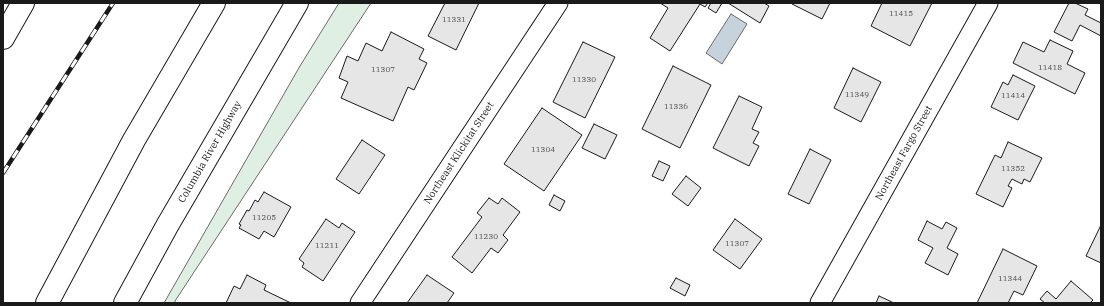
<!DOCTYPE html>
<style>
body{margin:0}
#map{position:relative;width:1104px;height:306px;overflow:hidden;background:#fff;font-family:"IBM Plex Serif",serif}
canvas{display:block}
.frame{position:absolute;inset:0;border:4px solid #1a1a1a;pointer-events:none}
</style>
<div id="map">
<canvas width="1104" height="306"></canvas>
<div class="frame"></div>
</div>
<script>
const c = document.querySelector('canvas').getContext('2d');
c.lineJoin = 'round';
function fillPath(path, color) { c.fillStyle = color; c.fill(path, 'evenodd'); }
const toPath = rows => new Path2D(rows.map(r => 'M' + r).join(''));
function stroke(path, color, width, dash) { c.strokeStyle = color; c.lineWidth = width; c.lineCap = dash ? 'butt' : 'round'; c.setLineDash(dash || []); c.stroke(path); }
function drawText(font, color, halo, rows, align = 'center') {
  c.font = font + ' "IBM Plex Serif",serif'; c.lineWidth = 3; c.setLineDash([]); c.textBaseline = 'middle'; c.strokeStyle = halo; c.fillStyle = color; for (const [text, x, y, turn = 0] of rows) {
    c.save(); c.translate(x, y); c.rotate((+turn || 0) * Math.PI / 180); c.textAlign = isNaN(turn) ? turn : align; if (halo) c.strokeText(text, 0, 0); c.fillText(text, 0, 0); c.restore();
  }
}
const green = toPath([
 [339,3,371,3,175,301,175,303,164,303,300,66,339,3]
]);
const water = toPath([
 [731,14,747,24,722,64,706,53,731,14]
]);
const building = toPath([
 [445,3,479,3,456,50,428,36,445,3],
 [660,3,708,3,705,7,700,4,670,51,650,38,668,8,660,3],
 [711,3,722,3,716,13,708,8,711,3],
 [728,3,764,3,769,6,760,23,728,3],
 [793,3,830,3,822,19,792,4,793,3],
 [882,3,932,3,910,46,871,26,882,3],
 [1069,3,1075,3,1088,9,1085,15,1101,23,1101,36,1080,25,1072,41,1054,32,1069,3],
 [391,32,424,49,419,59,427,63,414,90,408,87,393,121,341,98,348,82,339,78,347,56,358,61,366,43,382,51,391,32],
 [1050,40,1073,51,1067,64,1085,73,1075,94,1013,63,1023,42,1044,52,1050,40],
 [583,42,615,57,585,118,553,102,583,42],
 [673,66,711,85,680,148,642,129,673,66],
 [853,68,881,82,861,122,834,108,853,68],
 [1013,75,1035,86,1018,120,991,107,1003,82,1008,85,1013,75],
 [739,96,762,107,752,129,759,132,753,143,759,146,749,166,713,148,739,96],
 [542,108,582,135,544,191,504,164,542,108],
 [594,124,617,135,605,159,582,148,594,124],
 [362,140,385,155,359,194,336,179,362,140],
 [1008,142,1042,158,1030,182,1024,179,1022,184,1012,179,1008,186,1012,188,1003,207,976,194,995,155,1001,158,1008,142],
 [810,149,831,160,809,204,788,194,810,149],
 [659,161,670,166,663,181,652,176,659,161],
 [686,176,701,188,688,206,672,194,686,176],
 [264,192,291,207,274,237,264,231,259,239,239,228,241,225,239,224,247,210,249,211,255,200,258,202,264,192],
 [554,195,565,201,560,211,549,205,554,195],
 [489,198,498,204,502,198,520,212,503,235,508,240,498,253,491,248,472,273,452,257,482,217,477,213,489,198],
 [326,219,339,228,342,223,355,232,323,281,302,267,304,263,299,259,326,219],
 [735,219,762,239,740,269,713,250,735,219],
 [927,221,942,229,946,222,957,228,947,248,958,254,948,275,925,263,933,248,918,240,927,221],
 [1101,225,1101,263,1086,256,1101,225],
 [1003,249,1037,266,1023,295,1014,291,1008,303,977,303,1003,249],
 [247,275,266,285,264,290,291,303,226,303,234,286,240,289,247,275],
 [427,275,454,293,447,303,407,303,427,275],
 [676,278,690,285,685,296,670,288,676,278],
 [1071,281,1093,300,1090,303,1045,303,1040,299,1047,291,1056,299,1071,281],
 [879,296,894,303,876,303,879,296]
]);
const street = toPath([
 [360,303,558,3],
 [820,303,988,3]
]);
const secondary = toPath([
 [3,38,23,3]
]);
const highway = toPath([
 [47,303,134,140,214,3],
 [125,303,167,226,297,3]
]);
const rail = toPath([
 [3,173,113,3]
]);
const numberNames = [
 ["11415",901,14],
 ["11331",454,20],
 ["11418",1050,68],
 ["11307",383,70],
 ["11330",584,80],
 ["11349",857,95],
 ["11414",1013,96],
 ["11336",676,107],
 ["11304",543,150],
 ["11352",1013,169],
 ["11205",264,218],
 ["11230",486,237],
 ["11307",737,244],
 ["11211",327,246],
 ["11344",1010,279]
];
const streetNames = [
 ["Columbia River Highway",210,152,-60],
 ["Northeast Klickitat Street",459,153,-57],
 ["Northeast Fargo Street",904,153,-61]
];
fillPath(green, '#e0efe3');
stroke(green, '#6a6a6a', 1);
fillPath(water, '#c6d2dc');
stroke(water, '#6a6a6a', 1);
fillPath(building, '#e6e6e6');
stroke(building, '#1a1a1a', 1);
stroke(street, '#1a1a1a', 21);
stroke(secondary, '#1a1a1a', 24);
stroke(highway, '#1a1a1a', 24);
stroke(street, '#fff', 19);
stroke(secondary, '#fff', 22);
stroke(highway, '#fff', 22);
stroke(rail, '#1a1a1a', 4.5);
stroke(rail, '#fff', 3, [9]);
drawText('8px', '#4d4d4d', null, numberNames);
drawText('10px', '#1a1a1a', '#fff', streetNames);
</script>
